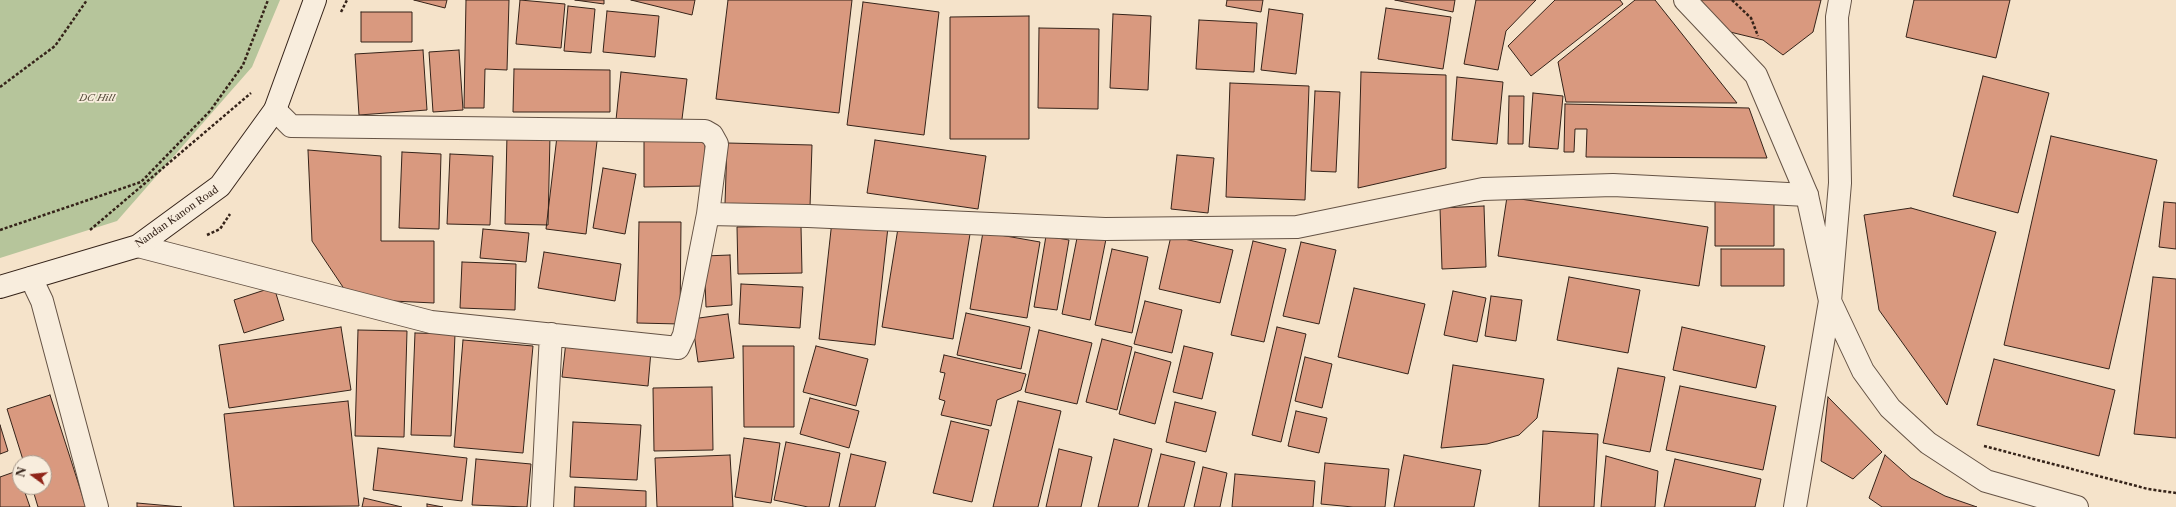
<!DOCTYPE html>
<style>
body{margin:0}
#map{position:relative;width:2176px;height:507px;overflow:hidden;background:#f5e3ca;font-family:"Libre Caslon Text",serif}
canvas{display:block}
.north{position:absolute;left:12px;top:455px;width:40px;height:40px;box-sizing:border-box;background:#f8eddd;border:1px solid #aa9c8f;border-radius:50%;rotate:285deg;font-size:11px;font-weight:700;line-height:16px;text-align:center;color:#352319}
.north::after{content:'';display:block;margin:auto;width:14px;height:18px;background:#8f2418;clip-path:polygon(50% 0,100% 100%,50% 72%,0 100%)}
</style>
<div id="map">
<canvas width="2176" height="507"></canvas>
<div class="north">N</div>
</div>
<script>
const c = document.querySelector('canvas').getContext('2d');
c.lineJoin = 'round';
function fillPath(path, color) { c.fillStyle = color; c.fill(path, 'evenodd'); }
const toPath = rows => new Path2D(rows.map(r => 'M' + r).join(''));
function stroke(path, color, width, dash) { c.strokeStyle = color; c.lineWidth = width; c.lineCap = dash ? 'butt' : 'round'; c.setLineDash(dash || []); c.stroke(path); }
function drawText(font, color, halo, rows, align = 'center') {
  c.font = font + ' "Libre Caslon Text",serif'; c.lineWidth = 3.5; c.setLineDash([]); c.textBaseline = 'middle'; c.strokeStyle = halo; c.fillStyle = color; for (const [text, x, y, turn = 0] of rows) {
    c.save(); c.translate(x, y); c.rotate((+turn || 0) * Math.PI / 180); c.textAlign = isNaN(turn) ? turn : align; if (halo) c.strokeText(text, 0, 0); c.fillText(text, 0, 0); c.restore();
  }
}
const green = toPath([
 [0,0,280,0,252,67,117,221,0,258]
]);
const building = toPath([
 [414,0,447,0,445,8,414,0],
 [466,0,509,0,507,70,485,69,484,108,464,108,466,0],
 [520,0,565,4,561,48,516,44,520,0],
 [575,0,604,0,604,4,575,0],
 [631,0,695,0,692,15,631,0],
 [728,0,852,0,839,113,716,99,728,0],
 [1227,0,1263,0,1261,12,1226,6,1227,0],
 [1395,0,1455,0,1453,12,1395,0],
 [1476,0,1536,0,1506,31,1498,70,1464,64,1476,0],
 [1555,0,1620,0,1623,4,1531,76,1508,46,1555,0],
 [1635,0,1655,0,1737,103,1566,102,1558,62,1635,0],
 [1695,0,1821,0,1813,32,1783,55,1763,40,1726,31,1695,0],
 [1914,0,2010,0,1996,58,1906,37,1914,0],
 [863,2,939,12,924,135,847,125,863,2],
 [568,6,595,9,591,53,564,51,568,6],
 [1386,8,1451,17,1443,69,1378,59,1386,8],
 [1269,9,1303,14,1296,74,1261,70,1269,9],
 [607,11,659,16,655,57,603,52,607,11],
 [361,12,412,12,412,42,361,42,361,12],
 [1113,14,1151,16,1148,90,1110,88,1113,14],
 [1029,16,1029,139,950,139,950,17,1029,16],
 [1199,20,1257,23,1254,72,1196,69,1199,20],
 [1039,28,1099,29,1098,109,1038,108,1039,28],
 [423,50,427,110,359,115,355,54,423,50],
 [459,50,463,110,433,112,429,52,459,50],
 [514,69,610,70,610,112,513,112,514,69],
 [621,72,687,79,681,127,616,120,621,72],
 [1361,72,1446,75,1446,168,1358,188,1361,72],
 [1983,76,2049,93,2018,213,1953,196,1983,76],
 [1457,77,1503,82,1497,144,1452,140,1457,77],
 [1230,83,1309,86,1305,200,1226,197,1230,83],
 [1315,91,1340,92,1336,172,1311,171,1315,91],
 [1533,93,1563,96,1558,149,1529,147,1533,93],
 [1509,96,1524,96,1523,144,1508,144,1509,96],
 [1565,104,1749,108,1767,158,1586,157,1587,129,1575,129,1574,152,1564,152,1565,104],
 [558,128,598,133,586,234,546,229,558,128],
 [507,135,550,136,548,225,505,224,507,135],
 [2051,136,2157,160,2109,369,2004,345,2051,136],
 [705,139,706,186,644,187,644,140,705,139],
 [875,140,986,156,978,209,867,193,875,140],
 [727,143,812,145,810,207,725,204,727,143],
 [308,150,381,156,381,241,434,241,434,303,351,299,312,241,308,150],
 [402,152,441,154,439,229,399,228,402,152],
 [450,154,493,156,490,225,447,224,450,154],
 [1177,155,1214,158,1208,213,1171,209,1177,155],
 [603,168,636,174,625,234,593,228,603,168],
 [1507,197,1708,227,1699,286,1498,256,1507,197],
 [1715,201,1774,201,1774,246,1715,246,1715,201],
 [2164,202,2176,203,2176,249,2159,247,2164,202],
 [1484,206,1486,267,1442,269,1440,208,1484,206],
 [1911,208,1996,232,1947,405,1879,310,1864,215,1911,208],
 [832,221,888,227,875,345,819,339,832,221],
 [639,222,681,222,680,324,637,323,639,222],
 [899,222,970,234,953,339,882,327,899,222],
 [801,226,802,273,738,274,737,227,801,226],
 [483,229,529,233,526,262,480,258,483,229],
 [983,232,1040,242,1027,318,970,309,983,232],
 [1078,233,1106,239,1090,320,1062,314,1078,233],
 [1046,236,1069,240,1057,310,1034,307,1046,236],
 [1171,236,1233,250,1220,303,1159,289,1171,236],
 [1253,241,1286,249,1264,342,1231,335,1253,241],
 [1301,242,1336,250,1319,324,1283,316,1301,242],
 [1112,249,1148,257,1132,333,1095,325,1112,249],
 [1721,249,1784,249,1784,286,1721,286,1721,249],
 [544,252,621,264,615,301,538,288,544,252],
 [730,255,732,305,706,307,704,256,730,255],
 [462,262,516,264,515,310,460,308,462,262],
 [1569,277,1640,290,1628,353,1557,340,1569,277],
 [2153,277,2176,279,2176,438,2134,434,2153,277],
 [741,284,803,287,800,328,739,324,741,284],
 [274,287,284,320,244,333,234,300,274,287],
 [1354,288,1425,304,1408,374,1338,357,1354,288],
 [1453,291,1486,298,1477,342,1444,335,1453,291],
 [1491,296,1522,300,1516,341,1485,336,1491,296],
 [1145,301,1182,310,1172,353,1134,344,1145,301],
 [966,313,1030,327,1021,369,957,355,966,313],
 [728,314,734,358,698,362,692,319,728,314],
 [341,327,351,390,229,408,219,345,341,327],
 [1277,327,1306,334,1281,442,1252,435,1277,327],
 [1682,327,1765,346,1756,388,1673,370,1682,327],
 [358,330,407,331,404,437,355,436,358,330],
 [1039,330,1092,343,1077,404,1025,392,1039,330],
 [415,333,455,334,451,436,411,435,415,333],
 [1102,339,1132,347,1117,410,1086,402,1102,339],
 [463,340,533,346,523,453,454,447,463,340],
 [566,342,651,351,648,386,562,377,566,342],
 [743,346,794,346,794,427,744,427,743,346],
 [816,346,868,359,856,406,803,392,816,346],
 [1184,346,1213,353,1202,399,1173,392,1184,346],
 [1135,352,1171,362,1155,424,1119,414,1135,352],
 [944,355,1026,374,1021,390,997,400,991,426,941,415,945,401,939,399,945,373,940,372,944,355],
 [1305,357,1332,364,1322,408,1295,401,1305,357],
 [1994,359,2115,390,2099,456,1977,425,1994,359],
 [1453,365,1544,379,1537,418,1519,435,1487,444,1441,448,1453,365],
 [1618,368,1665,377,1650,452,1603,443,1618,368],
 [1680,386,1776,406,1763,470,1666,450,1680,386],
 [712,387,713,450,654,451,653,388,712,387],
 [50,395,86,507,38,507,32,487,44,487,44,463,24,463,7,409,50,395],
 [1828,397,1882,452,1853,479,1821,461,1828,397],
 [810,398,859,411,849,448,800,434,810,398],
 [348,401,359,506,234,507,224,414,348,401],
 [1018,401,1061,411,1038,507,993,507,1018,401],
 [1175,402,1216,412,1206,452,1166,442,1175,402],
 [1296,411,1327,418,1319,453,1288,446,1296,411],
 [951,421,989,430,972,502,933,493,951,421],
 [573,422,641,425,637,480,570,477,573,422],
 [0,425,8,451,0,454,0,425],
 [1543,431,1598,434,1594,507,1539,507,1543,431],
 [744,438,780,443,771,503,735,497,744,438],
 [1114,439,1152,449,1138,507,1098,507,1114,439],
 [786,442,840,453,829,507,808,507,774,500,786,442],
 [378,448,467,458,462,501,373,490,378,448],
 [1059,449,1092,457,1081,507,1046,507,1059,449],
 [851,454,886,462,875,507,839,507,851,454],
 [1161,454,1195,462,1184,507,1148,507,1161,454],
 [730,455,733,507,657,507,655,458,730,455],
 [1404,455,1481,470,1474,507,1394,507,1404,455],
 [1885,455,1911,478,1945,496,1977,507,1882,507,1869,498,1885,455],
 [1606,456,1658,471,1655,507,1601,507,1606,456],
 [476,459,531,464,527,507,472,505,476,459],
 [1675,459,1761,479,1755,507,1664,507,1675,459],
 [1325,463,1389,469,1385,507,1353,507,1321,504,1325,463],
 [1203,467,1227,473,1220,507,1194,507,1203,467],
 [17,471,20,487,23,487,30,507,0,507,0,477,17,471],
 [1235,474,1315,481,1313,507,1232,507,1235,474],
 [575,487,646,491,646,507,574,507,575,487],
 [364,498,402,507,362,507,364,498],
 [137,503,182,507,137,507,137,503],
 [427,504,443,507,427,507,427,504]
]);
const path = toPath([
 [1732,0,1751,18,1758,36],
 [341,12,347,0],
 [0,87,55,46,87,0],
 [0,230,141,182,210,111,243,65,268,0],
 [90,230,251,93],
 [207,235,220,229,230,214],
 [1984,446,2148,489,2176,493]
]);
const minor = toPath([
 [275,110,291,126,705,131,712,135,717,144,708,214],
 [138,246,431,322,678,348,684,335,708,214,808,216,1105,229,1297,227,1483,189,1613,185,1807,195],
 [31,278,42,301,97,507],
 [542,507,551,334]
]);
const tertiary = toPath([
 [1685,0,1756,75,1807,195,1830,301,1863,371,1890,408,1928,443,1986,481,2077,507],
 [1795,507,1830,301,1840,183,1837,17,1840,0]
]);
const secondary = toPath([
 [0,287,138,246,220,186,275,110,315,0]
]);
const parkNames = [
 ["DC Hill",97,98]
];
const streetNames = [
 ["Nandan Kanon Road",177,217,-35]
];
fillPath(green, '#b6c59b');
fillPath(building, '#d9997f');
stroke(building, '#352319', 1);
stroke(minor, '#655345', 24);
stroke(tertiary, '#655345', 24);
stroke(secondary, '#352319', 24);
stroke(path, '#352319', 2.5, [3, 2]);
stroke(minor, '#f8eddd', 22);
stroke(tertiary, '#f8eddd', 22);
stroke(secondary, '#f8eddd', 22);
drawText('italic 10px', '#554c3a', '#f8eddd', parkNames);
drawText('10px', '#352319', '#f8eddd', streetNames);
</script>
